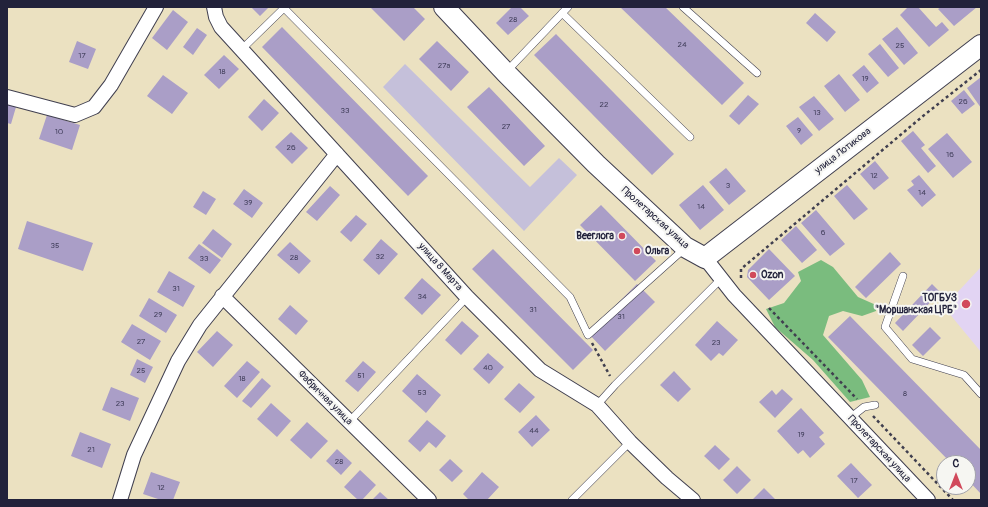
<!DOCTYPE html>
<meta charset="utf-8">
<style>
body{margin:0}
#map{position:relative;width:988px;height:507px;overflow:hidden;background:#ebe1c1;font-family:Pangolin,sans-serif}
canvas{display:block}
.frame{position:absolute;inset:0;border:8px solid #22223b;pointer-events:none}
.north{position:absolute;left:936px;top:455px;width:40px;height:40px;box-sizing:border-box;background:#f6f6f2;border:1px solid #a1a1a9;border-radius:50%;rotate:0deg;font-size:11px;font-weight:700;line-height:16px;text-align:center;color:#22223b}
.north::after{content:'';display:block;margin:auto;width:14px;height:18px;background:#d1495b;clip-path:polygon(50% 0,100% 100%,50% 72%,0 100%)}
</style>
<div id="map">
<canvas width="988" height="507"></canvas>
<div class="frame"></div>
<div class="north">С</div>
</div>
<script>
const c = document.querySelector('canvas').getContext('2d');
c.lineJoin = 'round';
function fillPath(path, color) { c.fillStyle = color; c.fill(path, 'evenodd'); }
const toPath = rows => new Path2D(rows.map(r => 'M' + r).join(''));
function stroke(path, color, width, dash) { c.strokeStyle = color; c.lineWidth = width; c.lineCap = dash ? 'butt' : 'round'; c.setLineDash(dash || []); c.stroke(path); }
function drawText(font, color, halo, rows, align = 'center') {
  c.font = font + ' Pangolin,sans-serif'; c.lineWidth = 4; c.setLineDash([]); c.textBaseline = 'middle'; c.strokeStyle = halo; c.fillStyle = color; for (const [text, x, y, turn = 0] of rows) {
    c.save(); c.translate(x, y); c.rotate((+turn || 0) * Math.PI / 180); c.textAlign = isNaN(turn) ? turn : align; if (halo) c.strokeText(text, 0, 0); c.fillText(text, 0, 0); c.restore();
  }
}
const built = toPath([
 [981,267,981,352,948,312,954,296]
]);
const industrial = toPath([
 [405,64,530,187,559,158,577,175,524,231,383,87]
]);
const forest = toPath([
 [821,260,833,267,858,297,876,305,876,311,862,316,843,311,829,316,823,335,862,380,870,397,850,402,813,360,775,327,766,309,784,303,801,281,798,272]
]);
const building = toPath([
 [251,7,269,7,260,16],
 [370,7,413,7,425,19,404,41],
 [512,7,520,7,529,16,508,35,496,23],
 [620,7,665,7,744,83,722,105],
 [908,7,918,7,936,27,942,22,949,30,929,47,900,15],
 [941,7,977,7,954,26,938,9],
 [173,10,188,22,167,50,152,38],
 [815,13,836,32,827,42,806,23],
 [282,27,428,176,408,196,262,47],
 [897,27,918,53,904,65,882,39],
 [197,28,207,35,193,55,183,47],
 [556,34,674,154,652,175,534,55],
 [77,41,96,49,88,69,69,62],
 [437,41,469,72,451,91,419,59],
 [880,44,899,68,888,77,868,54],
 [224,55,239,69,219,89,204,75],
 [864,65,879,83,867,93,852,75],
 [839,74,860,100,845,112,824,86],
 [163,75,188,93,172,114,147,96],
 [981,77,981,108,967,88],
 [489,87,545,146,524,166,467,107],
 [964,90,975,104,962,114,951,101],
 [748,95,759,104,739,125,729,116],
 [814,96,834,119,819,131,799,107],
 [264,99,279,113,262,131,248,117],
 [7,104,16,107,11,124,7,123],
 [47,115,80,125,72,150,39,139],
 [798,117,813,135,801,145,786,126],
 [913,131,925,145,921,148,936,166,928,173,901,141],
 [291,132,308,148,292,164,275,147],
 [947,133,972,162,953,178,928,149],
 [875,161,889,178,874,190,860,174],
 [726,168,746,191,729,205,709,182],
 [919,175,936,195,922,207,907,190,914,185,911,181],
 [703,185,724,210,700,230,679,205],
 [847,185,868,209,854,220,834,196],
 [330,186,340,195,317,221,306,212],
 [244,189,263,203,252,218,233,204],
 [203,191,216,199,206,215,193,207],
 [601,205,656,261,635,281,580,225],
 [816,210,845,244,830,256,801,223],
 [356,215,367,224,351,242,340,232],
 [27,221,93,243,83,271,18,249],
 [796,226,817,250,802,263,781,240],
 [213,229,232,244,222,258,202,243],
 [381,239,398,254,379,275,363,260],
 [290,242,311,261,299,274,277,255],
 [199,244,221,260,210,274,188,258],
 [493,249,593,350,573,370,472,269],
 [769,249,795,276,769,300,747,277,748,270],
 [890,252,901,264,866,298,855,287],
 [169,271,195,286,183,307,157,292],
 [422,278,441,295,422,315,404,298],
 [637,284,655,302,605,351,588,333],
 [932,284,940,292,903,331,895,323],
 [149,298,177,315,166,333,139,316],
 [290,305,308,321,296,335,278,319],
 [850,316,981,450,981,494,968,480,968,463,951,463,828,337],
 [462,321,479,336,461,355,445,340],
 [717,321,738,340,723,356,719,353,711,361,695,345],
 [132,324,161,341,150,360,121,342],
 [930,327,941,338,923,356,912,345],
 [217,331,233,345,213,367,197,352],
 [488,353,504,367,489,384,473,369],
 [137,359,153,367,145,383,130,375],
 [247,361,260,372,237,398,224,386],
 [363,361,376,372,358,392,345,381],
 [674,371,691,389,678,402,660,385],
 [417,374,441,395,426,413,402,391],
 [262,378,271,386,251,408,242,401],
 [519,383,535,397,520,413,504,399],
 [111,387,139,398,130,421,102,410],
 [782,389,793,399,775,418,759,402,772,390,776,395],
 [271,403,291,421,277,437,257,419],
 [801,408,824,433,819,437,825,444,810,458,803,450,798,454,777,431],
 [536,415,550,430,532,447,518,432],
 [427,420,446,436,436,448,429,442,420,452,408,441],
 [307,422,328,441,311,459,290,440],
 [80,432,111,444,102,468,71,456],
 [715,445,730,459,719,470,704,456],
 [337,449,352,463,341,475,326,461],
 [450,459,463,471,452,482,439,470],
 [851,463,872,485,858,498,837,476],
 [737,466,751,480,737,494,723,480],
 [360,470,376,485,362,500,358,500,344,487],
 [151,472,180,482,173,500,161,500,143,494],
 [482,472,499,487,487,500,469,500,463,494],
 [764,488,776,500,752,500],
 [380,492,389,500,372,500]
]);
const path = toPath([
 [741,278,741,269,923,116,981,70],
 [769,308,857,399],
 [592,343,610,376],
 [873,416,953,500]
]);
const lane = toPath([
 [683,7,757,73],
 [562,13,690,137],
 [242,49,284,8,570,297,588,335,684,249],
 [507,71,568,7],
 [903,276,885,327,912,359,964,375,981,394],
 [597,405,615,385,720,280],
 [850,418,864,407,875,405],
 [349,422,467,297],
 [572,500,630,442]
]);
const street = toPath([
 [214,7,216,17,221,27,467,297,540,370,597,405,630,442,667,478,693,500],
 [7,97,75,115,94,107,111,85,156,7],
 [705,258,734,295,928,500],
 [222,296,429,500],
 [120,500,134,455,178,361,200,325,337,154]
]);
const secondary = toPath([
 [444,7,505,72,596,164,685,247,705,258,981,45]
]);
const markers = [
 [622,236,4,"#d1495b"],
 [637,251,4,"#d1495b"],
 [753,275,4,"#d1495b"],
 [966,304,5,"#d1495b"]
];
const numberNames = [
 ["28",513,20],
 ["24",682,45],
 ["25",900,46],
 ["17",82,56],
 ["27а",444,66],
 ["18",222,72],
 ["19",865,79],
 ["26",963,102],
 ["22",604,105],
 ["33",345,111],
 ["13",817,113],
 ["27",506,127],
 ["9",799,131],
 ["10",59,132],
 ["26",291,148],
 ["16",950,155],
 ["12",874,176],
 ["3",728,186],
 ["14",922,193],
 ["39",248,203],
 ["14",701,207],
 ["6",823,233],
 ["35",55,246],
 ["32",380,257],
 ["28",294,258],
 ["33",204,259],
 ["31",176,289],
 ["34",422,297],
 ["31",533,310],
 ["29",158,315],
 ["31",621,317],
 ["27",141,342],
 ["23",716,343],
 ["40",488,368],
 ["25",141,371],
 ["51",361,376],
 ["18",242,379],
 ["53",422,393],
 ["8",905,394],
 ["23",120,404],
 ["44",534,431],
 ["19",801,435],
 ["21",91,450],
 ["28",339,462],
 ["17",854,481],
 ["12",161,488]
];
const streetNames = [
 ["улица Лотикова",843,151,-38],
 ["Пролетарская улица",655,218,42],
 ["улица 8 Марта",440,267,48],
 ["Фабричная улица",325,398,45],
 ["Пролетарская улица",879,449,47]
];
const poiNames = [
 ["Beerлога",614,236],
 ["Ольга",645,251,"left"],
 ["Ozon",761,275,"left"],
 ["ТОГБУЗ",957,298],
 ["\"Моршанская ЦРБ\"",957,310]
];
fillPath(built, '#e2d4f3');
fillPath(industrial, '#c5c0da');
fillPath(forest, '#7abc7e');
fillPath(building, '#aa9ec7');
stroke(lane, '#403f4f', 8);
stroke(street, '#403f4f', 16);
stroke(secondary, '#403f4f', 22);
stroke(path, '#403f4f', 2.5, [3, 3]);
stroke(lane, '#fff', 7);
stroke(street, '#fff', 14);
stroke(secondary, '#fff', 20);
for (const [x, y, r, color] of markers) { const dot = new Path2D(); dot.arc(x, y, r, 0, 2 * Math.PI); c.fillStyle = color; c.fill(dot); stroke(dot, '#f6f6f2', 1.5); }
drawText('8px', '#44415e', null, numberNames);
drawText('10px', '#22223b', '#f6f6f2', streetNames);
drawText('bold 10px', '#22223b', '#f6f6f2', poiNames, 'right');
</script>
